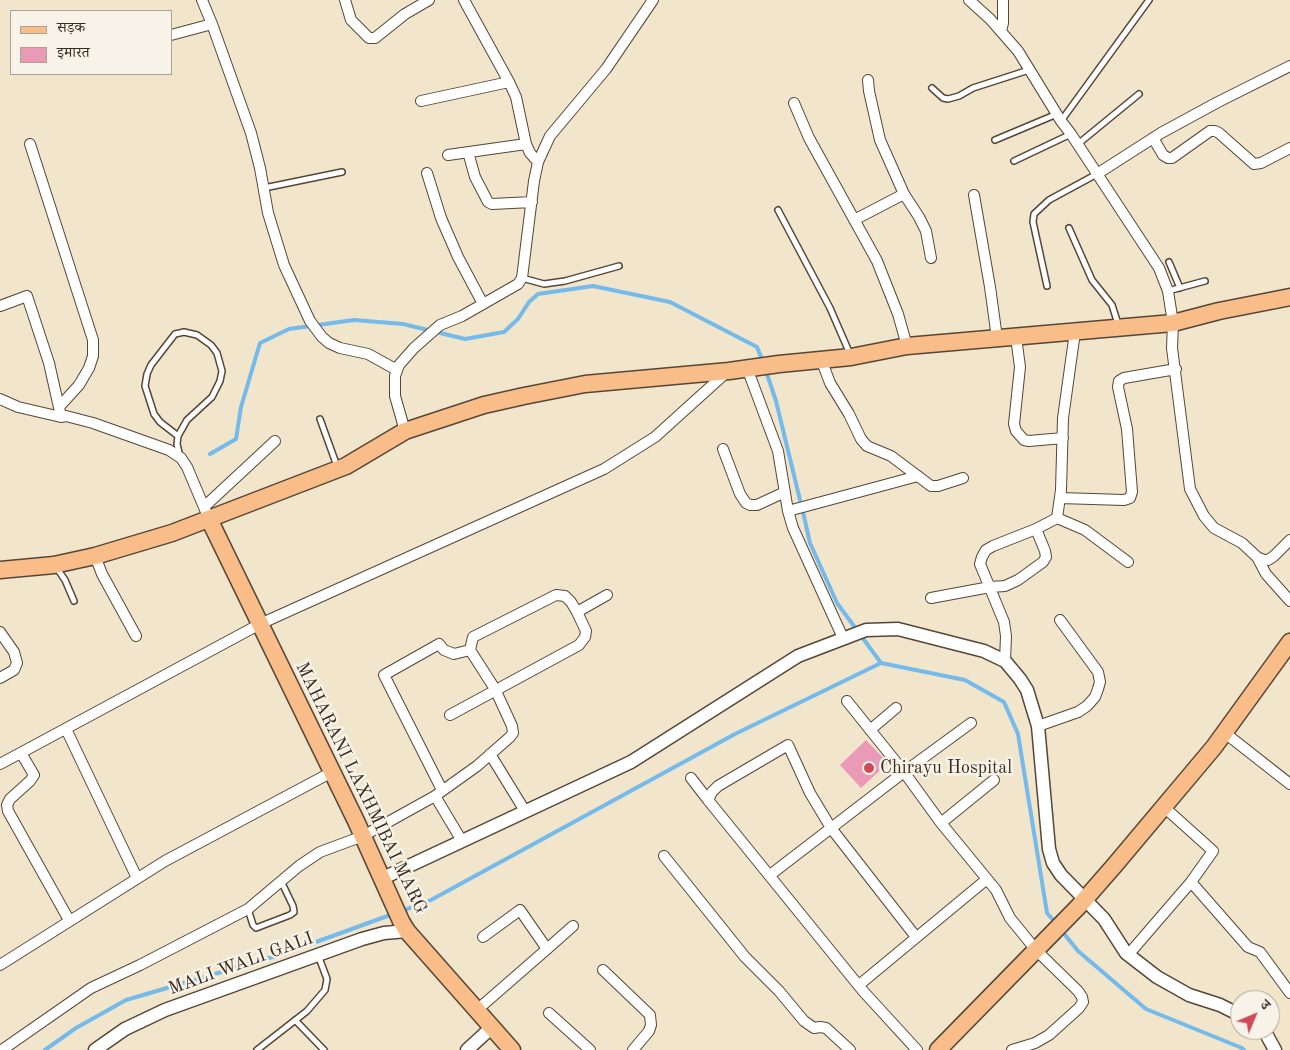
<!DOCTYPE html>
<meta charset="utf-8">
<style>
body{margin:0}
#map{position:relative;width:1290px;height:1050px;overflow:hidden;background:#f1e5cb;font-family:"Old Standard TT","Noto Serif Devanagari",serif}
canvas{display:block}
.legend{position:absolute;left:10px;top:10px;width:162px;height:65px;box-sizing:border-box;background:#f7f3e8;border:1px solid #aca397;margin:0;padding:6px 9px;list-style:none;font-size:15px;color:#3b2a1e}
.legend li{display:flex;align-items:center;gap:10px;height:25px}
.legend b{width:25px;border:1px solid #aca397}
.north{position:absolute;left:1230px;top:990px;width:50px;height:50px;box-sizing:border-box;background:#f7f3e8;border:1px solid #aca397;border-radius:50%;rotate:45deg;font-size:14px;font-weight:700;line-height:20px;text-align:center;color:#3b2a1e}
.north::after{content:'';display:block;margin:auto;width:18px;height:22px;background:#d1495b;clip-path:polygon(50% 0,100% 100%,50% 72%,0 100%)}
</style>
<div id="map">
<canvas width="1290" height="1050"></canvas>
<ul class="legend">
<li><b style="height:6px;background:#f8bd89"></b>सड़क</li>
<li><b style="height:14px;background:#ea9ab6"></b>इमारत</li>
</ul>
<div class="north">उ</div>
</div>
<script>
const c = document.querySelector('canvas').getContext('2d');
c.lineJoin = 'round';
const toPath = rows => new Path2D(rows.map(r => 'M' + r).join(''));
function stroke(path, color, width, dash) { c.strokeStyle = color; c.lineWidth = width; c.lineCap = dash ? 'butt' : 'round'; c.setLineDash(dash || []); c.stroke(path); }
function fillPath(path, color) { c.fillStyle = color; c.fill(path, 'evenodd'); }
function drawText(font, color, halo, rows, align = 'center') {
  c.font = font + ' "Old Standard TT",serif'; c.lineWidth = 5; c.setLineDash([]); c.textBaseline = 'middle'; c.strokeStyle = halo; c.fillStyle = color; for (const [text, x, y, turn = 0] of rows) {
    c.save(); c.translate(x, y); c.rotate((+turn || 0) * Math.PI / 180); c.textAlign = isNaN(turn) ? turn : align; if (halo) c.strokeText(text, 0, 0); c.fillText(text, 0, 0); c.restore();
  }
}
const stream = toPath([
 [766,371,776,401,800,500],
 [210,454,236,439,241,407,260,343,289,329,354,320,403,324,465,339,504,332,518,319,529,302,538,294,593,286,670,302,757,347,763,362],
 [803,512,810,543,837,603,881,663],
 [402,911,431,900,735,734,881,663,965,680,1004,702,1018,734,1047,913,1056,923],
 [1062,931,1078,951,1146,1009,1242,1048,1244,1050],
 [45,1050,76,1028,126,1000,283,954,393,914]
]);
const building = toPath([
 [866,740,888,763,861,788,840,765]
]);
const service = toPath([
 [932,88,943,98,948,99,959,96,973,88,1029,70],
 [1061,121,1149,0],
 [995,140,1057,114],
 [1078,144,1139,94],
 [1014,161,1071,134],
 [264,188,342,172],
 [778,210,830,308,850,354],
 [1069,228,1092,280,1112,305,1118,324],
 [1169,262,1180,288],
 [522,278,544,284,565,281,619,266],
 [1047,286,1033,222,1034,214,1049,200,1097,174],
 [1168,291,1205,281],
 [320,419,337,466],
 [178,436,160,422,154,414,145,386,147,374,151,365,175,334,184,332,197,335,211,345,217,353,222,371,220,381,212,397,187,420,178,436,177,444,180,457],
 [56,567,65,580,74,601],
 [248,909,253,925,256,928,290,915,294,912,293,906,281,881],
 [295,1020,324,1050],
 [257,1050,307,1011,325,990,327,979,318,955]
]);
const minor = toPath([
 [202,0,212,24,251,133,260,168,268,213,284,265,310,321,322,337,329,343,340,348,368,354,397,370],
 [345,0,351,20,369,38,375,38,405,14,429,0],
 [464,0,509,82,516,97,526,144,530,153,538,162],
 [969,0,990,19,1018,51,1061,121,1071,134,1159,268,1168,291,1173,323,1172,348,1190,489,1204,516,1214,528,1242,543,1257,557,1264,560,1268,560,1274,556,1290,540],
 [1001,31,1003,23,1003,0],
 [171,35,212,24],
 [421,101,509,82],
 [794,103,809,138,877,261,898,314,907,346],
 [1153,138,1163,155,1168,158,1172,158,1210,131,1215,131,1219,133,1254,164,1261,163,1290,148],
 [30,144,93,340,93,356,89,368,79,385,59,407],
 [468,152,475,177,488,202,492,204,532,202],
 [448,155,526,144],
 [427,173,441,218,458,257,483,304],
 [1097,174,1161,133,1218,102,1290,66],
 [904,194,919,217,926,231,931,258],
 [974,195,990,287,997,338],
 [854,220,904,194,880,140,869,91,868,80],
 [0,306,27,296,49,363,60,412],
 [1016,337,1020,367,1014,424,1016,431,1024,440,1029,441,1063,438],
 [821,359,830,383,849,414,861,439,867,446,891,456,931,486,938,486,963,478],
 [747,368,778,451,788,511,793,528,843,638],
 [0,399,18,407,61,417,66,416,93,423,169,450,181,458,187,467,209,519],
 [405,431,395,396,395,376,399,365,414,348,440,325,462,316,518,284,522,278,534,181,538,162,550,136,606,69,653,0],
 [723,449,740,494,746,503,750,505,757,505,785,492],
 [1060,498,1124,500,1130,498,1132,492,1127,429,1118,387,1119,381,1124,378,1176,369],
 [204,507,275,441],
 [788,511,918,476],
 [1057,518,1085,530,1128,562],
 [95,556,102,574,136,636],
 [1257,557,1266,574,1290,601],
 [931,598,990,587,1005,586,1018,580,1043,562,1046,557,1045,551,1036,529],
 [0,632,14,652,17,663,14,670,0,678],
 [470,650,473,637,556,595,565,596,571,602,577,612],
 [1005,661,1006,636,1004,622,980,564,982,557,986,550,993,546,1036,529,1057,518,1061,490,1063,418,1075,332],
 [450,715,579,645,585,637,586,631,577,612,607,595],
 [971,723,904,772,941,823,996,890,1010,918,1036,950,1078,991,1082,997,1083,1002,1079,1008,1049,1035,1035,1043,1012,1050],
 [1038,726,1078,712,1087,706,1095,697,1098,689,1100,682,1098,672,1060,620],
 [66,729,137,878],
 [870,730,896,708],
 [1225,733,1290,784],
 [21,753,34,775,30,781,10,799,7,805,8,811,69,920],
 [490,754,525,811],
 [0,764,260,624,604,469,655,437,728,371],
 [691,778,708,800],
 [435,796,462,841],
 [1164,807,1213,851,1191,882,1248,947,1260,952,1290,993],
 [941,823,994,780],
 [664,856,745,957,779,991,804,1021,814,1028,820,1027,826,1028,850,1050],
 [770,875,904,772,847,701],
 [916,937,831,828,810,793,788,745,718,786,712,792,708,800,863,991,917,1050],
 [547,949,573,926],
 [1128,955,1191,882],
 [0,965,165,861,332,772],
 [603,970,650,1015,651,1025,649,1031,633,1050],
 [859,985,987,879],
 [477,1010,547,949,520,910,483,937],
 [549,1013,590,1050],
 [2,1050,91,988,140,965,248,909,299,866,320,852,363,836,435,796,477,766,510,737,513,733,512,726,495,689,470,650,454,654,444,650,439,644,384,675,442,790]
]);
const tertiary = toPath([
 [381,879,631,762,798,656,866,630,898,629,984,651,1005,661,1020,679,1027,690,1038,726,1049,849,1053,863,1061,875,1104,919,1126,953,1157,977,1189,995,1220,1005,1240,1015],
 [1264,1030,1275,1050],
 [95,1050,125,1029,165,1010,362,939,384,933,407,931],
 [467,1050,491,1028]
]);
const primary = toPath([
 [209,519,356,821,401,921,407,931,512,1050],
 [0,570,54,565,95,556,172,533,346,466,405,431,484,405,524,396,585,384,729,371,779,364,851,357,907,346,1173,323,1219,311,1290,297],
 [938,1050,1079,906,1114,866,1214,747,1290,642]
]);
const markers = [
 [869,768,6,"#d1495b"]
];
const poiNames = [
 ["Chirayu Hospital",880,768]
];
const streetNames = [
 ["MAHARANI LAXHMIBAI MARG",361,788,64],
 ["MALI WALI GALI",241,964,-20]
];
stroke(stream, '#74baeb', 4);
fillPath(building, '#ea9ab6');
stroke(service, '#564638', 8);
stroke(minor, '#564638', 12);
stroke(tertiary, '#564638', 15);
stroke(primary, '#564638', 19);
stroke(service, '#fff', 5);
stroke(minor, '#fff', 10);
stroke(tertiary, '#fff', 12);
stroke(primary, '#f8bd89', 16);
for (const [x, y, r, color] of markers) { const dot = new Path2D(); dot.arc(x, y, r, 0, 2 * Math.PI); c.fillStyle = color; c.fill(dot); stroke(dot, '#f7f3e8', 2); }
drawText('18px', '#3b2a1e', '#f7f3e8', poiNames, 'left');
drawText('18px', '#3b2a1e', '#f7f3e8', streetNames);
</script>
